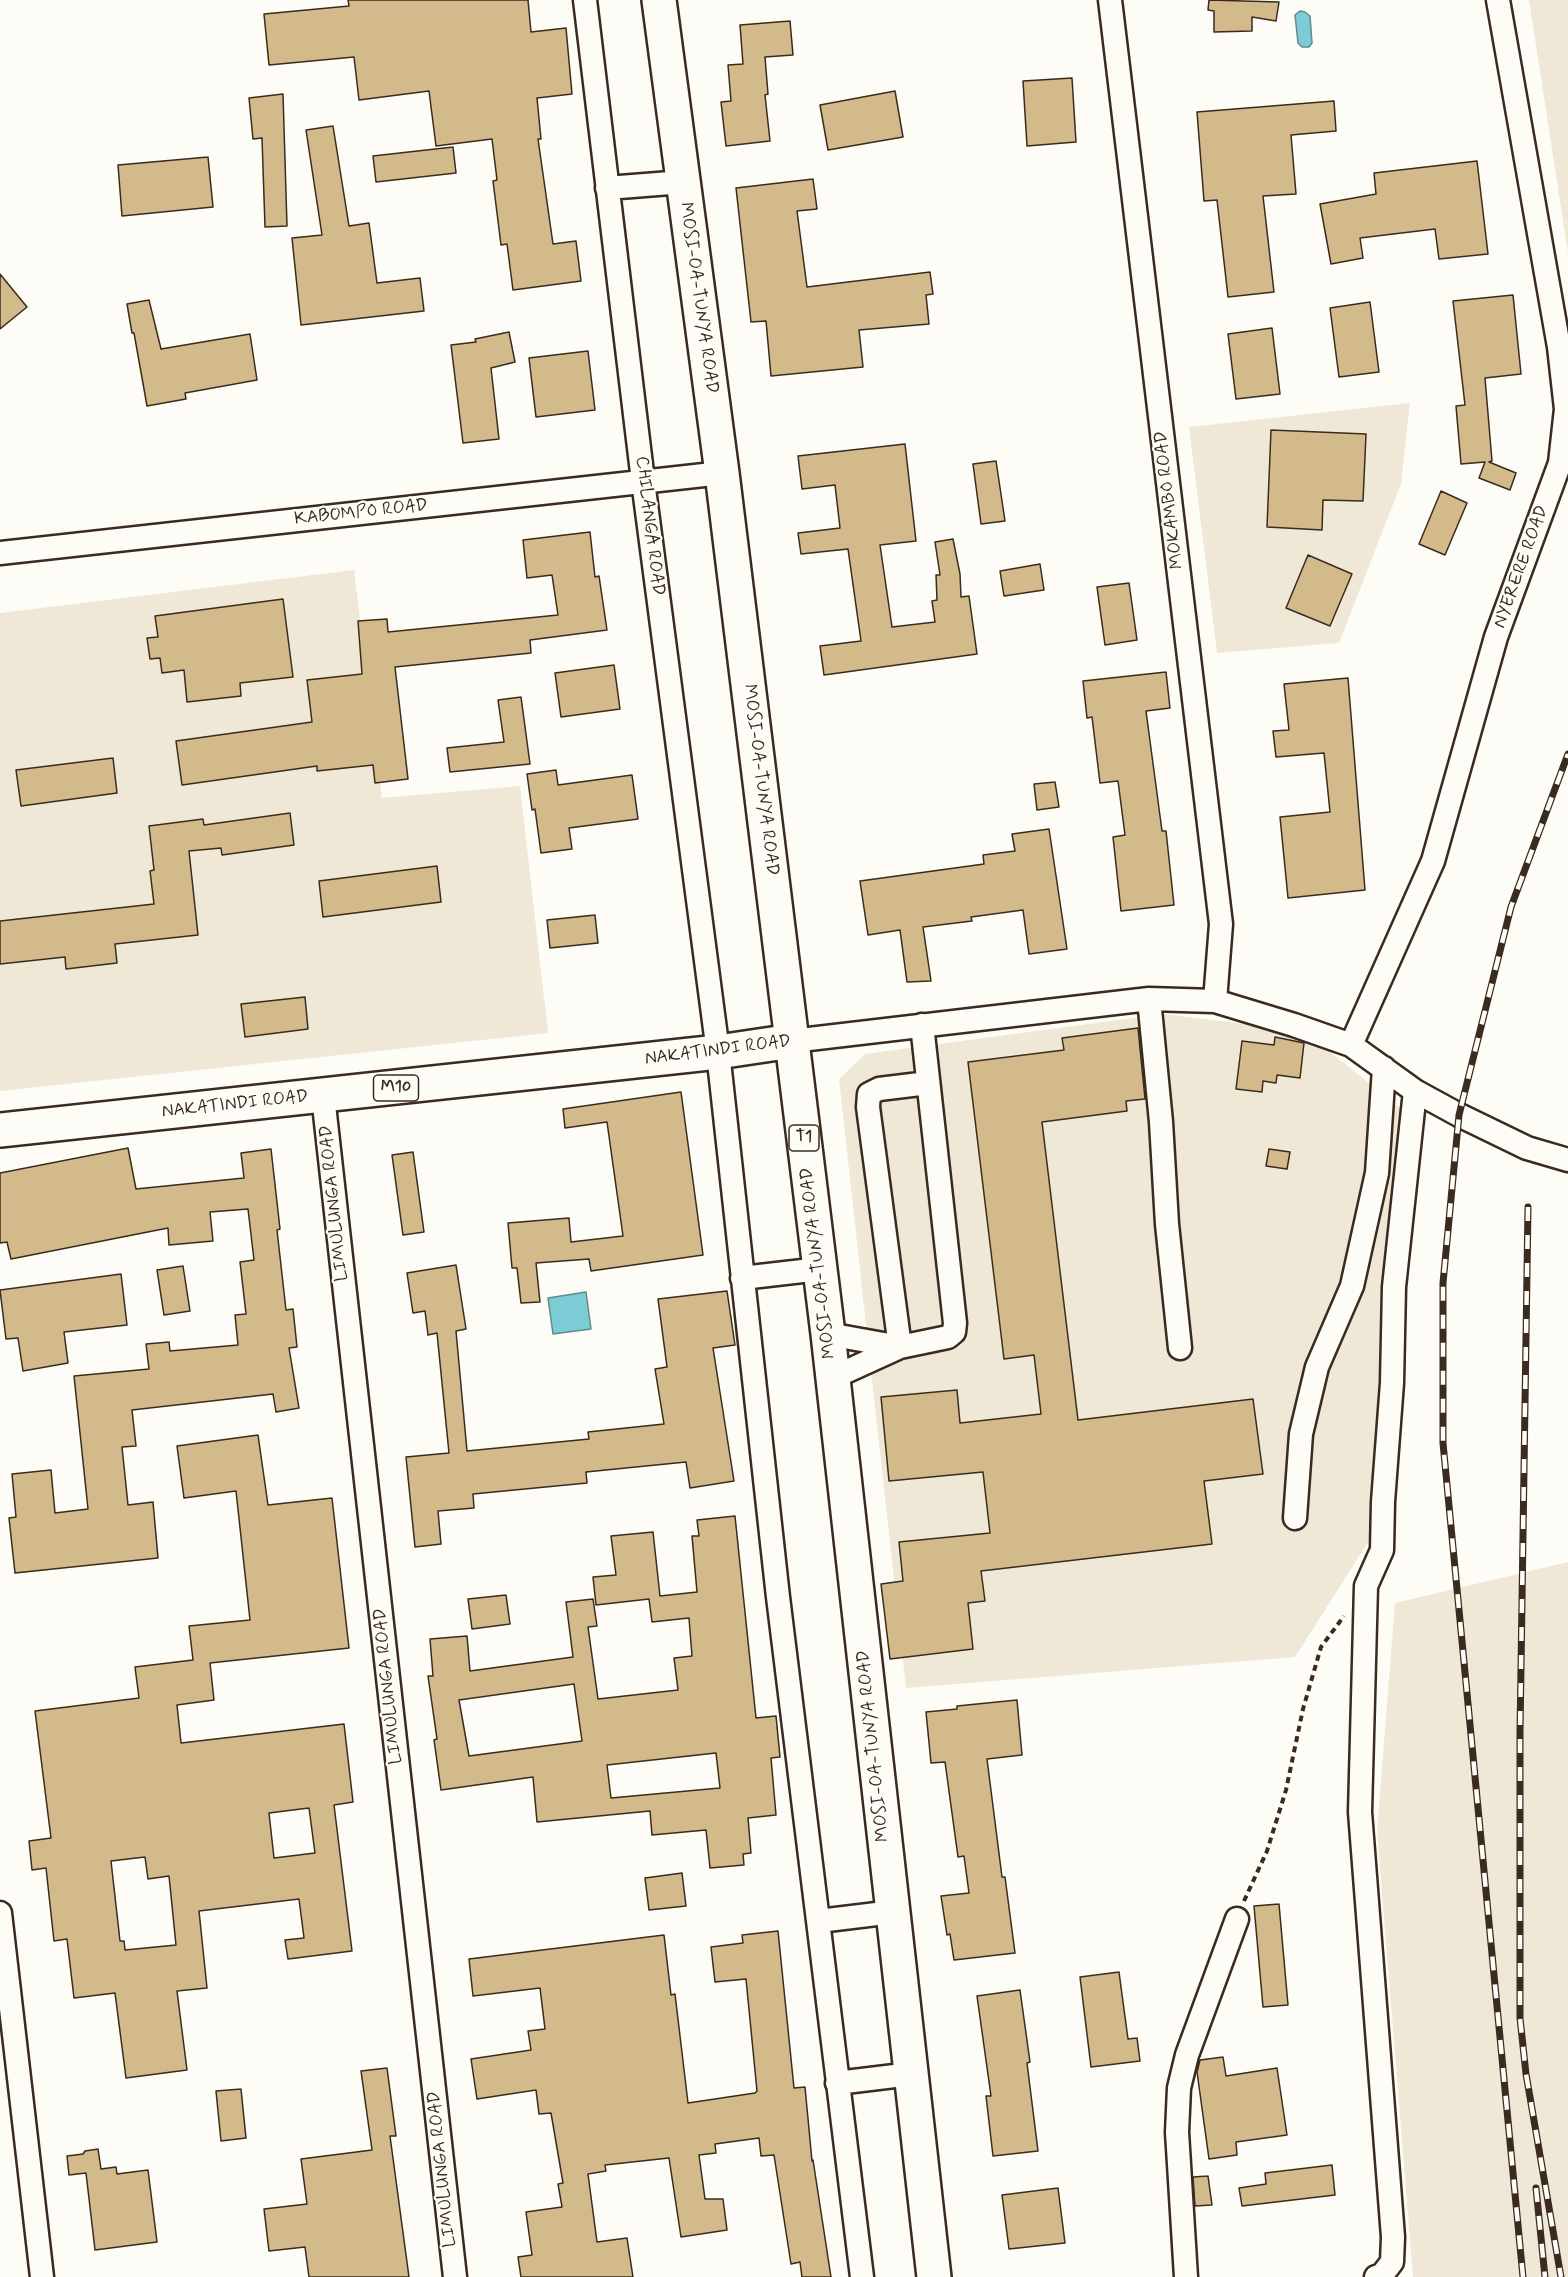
<!DOCTYPE html>
<style>
body{margin:0}
canvas{display:block;background:#fdfcf7}
</style>
<canvas width="1568" height="2277"></canvas>
<script>
const c = document.querySelector('canvas').getContext('2d');
c.lineJoin = 'round';
function fillPath(path, color) { c.fillStyle = color; c.fill(path, 'evenodd'); }
const toPath = rows => new Path2D(rows.map(r => 'M' + r).join(''));
function stroke(path, color, width, dash) { c.strokeStyle = color; c.lineWidth = width; c.lineCap = dash ? 'butt' : 'round'; c.setLineDash(dash || []); c.stroke(path); }
function drawText(font, color, halo, rows, align = 'center') {
  c.font = font + ' Mynerve,sans-serif'; c.lineWidth = 4.5; c.setLineDash([]); c.textBaseline = 'middle'; c.strokeStyle = halo; c.fillStyle = color; for (const [text, x, y, turn = 0] of rows) {
    c.save(); c.translate(x, y); c.rotate((+turn || 0) * Math.PI / 180); c.textAlign = isNaN(turn) ? turn : align; if (halo) c.strokeText(text, 0, 0); c.fillText(text, 0, 0); c.restore();
  }
}
const built = toPath([
 [1529,0,1568,0,1568,253],
 [1410,403,1401,484,1339,643,1217,653,1189,427],
 [354,570,382,798,520,786,548,1033,0,1091,0,613],
 [1163,1014,1254,1025,1323,1046,1401,1109,1370,1539,1295,1657,906,1688,839,1079,865,1054],
 [1568,1562,1568,2277,1413,2277,1377,1831,1395,1603]
]);
const water = toPath([
 [1300,11,1305,12,1310,16,1312,43,1309,47,1302,47,1298,43,1295,15,1300,11],
 [586,1292,591,1329,553,1334,548,1298,586,1292]
]);
const building = toPath([
 [348,0,528,0,531,32,566,28,572,94,537,98,541,139,538,139,553,244,576,241,581,281,513,290,507,244,501,245,493,181,497,180,492,139,436,146,429,91,359,100,354,57,269,65,264,14,349,6,348,0],
 [1209,0,1279,2,1276,21,1252,17,1252,31,1214,32,1214,11,1208,10,1209,0],
 [790,21,793,55,765,57,768,94,765,95,770,141,726,146,721,102,731,101,728,65,743,64,740,25,790,21],
 [1072,78,1076,142,1027,146,1023,81,1072,78],
 [895,91,903,137,828,150,820,105,895,91],
 [283,94,287,226,265,227,262,138,253,139,249,98,283,94],
 [1334,101,1336,131,1291,135,1296,194,1263,196,1274,292,1228,297,1217,200,1204,201,1197,112,1334,101],
 [333,126,349,226,369,223,377,283,420,278,424,311,301,325,292,238,322,235,306,130,333,126],
 [453,147,456,173,376,182,373,156,453,147],
 [208,157,213,207,122,216,118,165,208,157],
 [1477,161,1488,254,1439,259,1435,229,1360,238,1363,258,1331,264,1320,204,1376,194,1374,173,1477,161],
 [813,179,817,209,797,211,807,287,930,272,933,294,926,295,929,324,859,330,863,367,771,376,766,321,751,322,736,188,813,179],
 [0,274,27,307,0,329,0,274],
 [1513,295,1521,374,1485,378,1492,461,1489,462,1516,473,1510,490,1479,478,1485,462,1461,464,1456,406,1465,405,1453,301,1513,295],
 [149,300,161,349,250,334,257,380,185,393,186,399,147,406,134,333,132,333,127,304,149,300],
 [1370,302,1379,372,1339,377,1330,308,1370,302],
 [1272,328,1280,394,1236,399,1228,334,1272,328],
 [509,332,515,362,491,368,499,439,463,443,451,345,476,342,475,339,509,332],
 [588,351,595,410,536,417,529,358,588,351],
 [1271,430,1366,434,1363,501,1323,500,1322,530,1267,527,1271,430],
 [905,444,916,541,880,545,892,627,935,622,932,601,937,600,936,575,940,575,935,542,953,539,960,574,961,597,969,596,977,654,824,675,820,646,861,641,848,549,801,554,798,533,840,528,835,485,802,489,798,456,905,444],
 [996,461,1005,521,981,524,973,464,996,461],
 [1441,491,1467,503,1445,555,1419,544,1441,491],
 [590,532,595,577,599,576,607,630,530,640,531,653,395,667,408,779,375,783,373,765,317,771,317,766,182,785,176,741,312,722,307,680,362,674,358,621,387,619,388,632,558,615,552,575,527,578,523,540,590,532],
 [1308,555,1352,574,1330,626,1286,608,1308,555],
 [1040,564,1044,590,1004,596,1000,571,1040,564],
 [1129,583,1137,640,1105,645,1097,587,1129,583],
 [283,599,293,677,240,683,241,696,187,702,184,670,162,673,160,658,150,659,147,638,158,637,155,616,283,599],
 [614,665,620,709,561,717,555,673,614,665],
 [1166,672,1170,708,1146,711,1162,831,1166,831,1174,905,1121,911,1113,837,1125,835,1118,781,1100,783,1092,717,1087,718,1083,681,1166,672],
 [1348,678,1365,890,1288,898,1280,817,1330,812,1324,753,1276,757,1273,731,1289,730,1284,684,1348,678],
 [521,697,530,764,450,772,447,748,504,742,498,700,521,697],
 [113,758,117,793,21,806,16,770,113,758],
 [556,770,558,785,632,775,638,819,569,828,572,849,541,853,535,809,532,810,527,774,556,770],
 [1055,782,1059,807,1037,810,1034,784,1055,782],
 [290,813,294,845,222,855,221,848,189,851,198,935,115,944,117,963,66,969,65,957,0,964,0,921,154,904,150,871,154,870,149,826,203,819,204,825,290,813],
 [1049,829,1067,949,1029,954,1023,910,971,917,972,921,923,927,931,981,907,982,900,930,868,935,860,881,984,864,983,855,1015,851,1012,834,1049,829],
 [437,866,441,902,323,917,319,881,437,866],
 [595,915,598,943,550,948,547,920,595,915],
 [305,997,308,1029,245,1037,241,1004,305,997],
 [1138,1028,1145,1099,1126,1101,1127,1111,1042,1122,1078,1420,1253,1399,1263,1474,1204,1481,1212,1544,981,1571,985,1601,968,1603,973,1649,890,1659,881,1584,903,1581,899,1542,990,1533,983,1472,889,1481,881,1397,957,1390,960,1423,1041,1414,1034,1355,1004,1359,968,1062,1064,1050,1062,1038,1138,1028],
 [1275,1037,1304,1043,1300,1078,1277,1075,1276,1083,1263,1081,1262,1092,1236,1089,1242,1041,1274,1045,1275,1037],
 [681,1092,703,1255,591,1271,589,1259,536,1263,540,1302,521,1303,517,1268,512,1268,508,1223,569,1218,571,1242,623,1236,607,1122,565,1128,563,1109,681,1092],
 [128,1148,136,1189,244,1178,241,1153,271,1149,280,1229,277,1230,286,1310,293,1309,297,1347,289,1348,299,1408,276,1412,273,1394,132,1410,136,1446,122,1447,128,1505,153,1502,158,1558,15,1573,9,1518,16,1517,12,1474,51,1470,55,1513,88,1509,74,1376,149,1369,146,1344,169,1342,170,1351,238,1345,235,1315,246,1314,240,1262,254,1260,248,1209,210,1212,213,1241,169,1245,168,1228,11,1259,7,1242,0,1243,0,1173,128,1148],
 [1269,1149,1290,1152,1287,1169,1266,1166,1269,1149],
 [413,1152,424,1232,403,1235,392,1155,413,1152],
 [456,1265,466,1329,456,1331,467,1451,589,1439,588,1432,664,1424,655,1369,667,1367,658,1299,727,1291,735,1345,713,1348,734,1481,690,1488,686,1462,586,1472,587,1483,473,1494,474,1508,438,1511,441,1544,415,1547,406,1457,449,1453,437,1333,428,1335,425,1311,413,1313,407,1273,456,1265],
 [183,1266,190,1311,164,1315,157,1270,183,1266],
 [121,1274,127,1325,64,1332,68,1363,23,1371,18,1338,6,1339,0,1290,121,1274],
 [258,1435,268,1505,332,1498,349,1648,210,1663,214,1700,177,1705,181,1743,344,1724,353,1802,334,1805,352,1951,288,1959,285,1940,304,1938,299,1899,199,1911,207,1988,177,1991,187,2070,126,2078,115,1993,74,1998,67,1939,54,1941,46,1868,32,1870,29,1841,51,1838,35,1711,139,1698,135,1667,193,1660,189,1626,250,1620,236,1491,184,1498,177,1446,258,1435],
 [309,1808,315,1853,274,1858,269,1813,309,1808],
 [145,1857,148,1879,169,1876,176,1945,125,1950,124,1941,120,1941,111,1861,145,1857],
 [735,1516,756,1718,776,1716,780,1757,771,1758,776,1815,748,1818,751,1853,743,1854,744,1865,710,1868,706,1830,652,1835,650,1811,537,1822,533,1777,441,1790,434,1740,437,1739,428,1676,433,1676,430,1639,467,1636,470,1671,573,1657,566,1602,593,1599,597,1626,588,1627,598,1699,678,1690,674,1658,692,1656,689,1618,652,1622,649,1599,596,1605,593,1577,616,1575,611,1536,653,1532,660,1596,697,1592,692,1536,699,1536,697,1520,735,1516],
 [574,1684,582,1741,469,1756,459,1700,574,1684],
 [716,1753,720,1788,611,1798,607,1765,716,1753],
 [506,1595,510,1624,472,1629,468,1599,506,1595],
 [1017,1700,1022,1755,987,1759,1002,1877,1005,1877,1015,1953,954,1960,950,1934,947,1935,941,1896,969,1893,964,1856,958,1857,945,1762,931,1763,926,1712,957,1709,957,1706,1017,1700],
 [682,1873,686,1906,649,1910,645,1878,682,1873],
 [1279,1904,1288,2005,1263,2007,1254,1906,1279,1904],
 [778,1931,794,2088,805,2087,812,2161,813,2160,831,2277,802,2277,800,2262,791,2264,774,2155,761,2156,759,2138,715,2144,716,2153,699,2155,705,2199,723,2199,727,2230,681,2237,669,2158,605,2165,606,2171,588,2174,597,2242,627,2238,633,2277,521,2277,518,2257,532,2255,526,2212,562,2207,558,2184,563,2183,551,2113,539,2114,536,2090,477,2099,471,2059,531,2050,528,2031,545,2029,540,1988,473,1996,469,1959,664,1935,671,1995,675,1994,688,2103,755,2093,757,2091,746,1979,715,1982,711,1947,743,1943,742,1935,778,1931],
 [1119,1972,1128,2039,1137,2038,1140,2061,1091,2067,1080,1977,1119,1972],
 [1020,1990,1030,2062,1027,2063,1038,2151,993,2156,986,2096,991,2096,977,1996,1020,1990],
 [1223,2057,1226,2076,1277,2068,1287,2135,1236,2142,1237,2155,1209,2159,1197,2072,1200,2060,1223,2057],
 [387,2068,396,2136,390,2136,409,2277,309,2277,305,2247,269,2251,264,2209,307,2204,301,2159,372,2150,361,2071,387,2068],
 [241,2089,246,2138,221,2141,216,2091,241,2089],
 [98,2149,101,2169,116,2167,117,2174,148,2170,157,2242,95,2250,86,2173,69,2175,67,2156,83,2154,85,2151,98,2149],
 [1332,2165,1335,2195,1242,2206,1239,2188,1266,2184,1265,2173,1332,2165],
 [1208,2176,1212,2205,1195,2206,1193,2177,1208,2176],
 [1058,2188,1065,2243,1009,2249,1002,2195,1058,2188]
]);
const path = toPath([
 [1244,1901,1267,1851,1286,1790,1303,1709,1321,1647,1344,1616]
]);
const minor = toPath([
 [585,0,643,481,718,1052,778,1597,862,2277],
 [1110,0,1221,924,1215,1001],
 [607,188,683,182],
 [0,553,722,473],
 [1149,999,1161,1122,1167,1224,1180,1348],
 [792,1041,1149,999,1215,1001,1294,1025,1351,1045,1415,1091,1459,1115,1527,1148,1568,1160],
 [1351,1045,1433,861,1496,637,1560,463,1566,409,1559,347,1498,0],
 [323,1096,455,2277],
 [742,1278,820,1269],
 [828,1334,900,1347],
 [900,1347,868,1107,869,1094,879,1089,928,1083],
 [832,1378,900,1347,948,1337,954,1332,955,1323,922,1025],
 [1295,1518,1301,1434,1317,1367,1352,1286,1377,1173,1384,1068],
 [0,1913,42,2277],
 [819,1921,893,1912],
 [837,2083,911,2074],
 [1186,2277,1177,2132,1179,2088,1187,2055,1237,1919],
 [1376,2277,1382,2275,1392,2262,1393,2237,1360,1812,1366,1586,1382,1550,1383,1502,1392,1383,1394,1287,1415,1091]
]);
const highway = toPath([
 [659,0,722,473,828,1334,934,2277],
 [0,1130,718,1052,792,1041]
]);
const rail = toPath([
 [1528,1207,1520,1732,1520,2018,1526,2074,1561,2277],
 [1536,2188,1545,2277],
 [1523,2277,1443,1443,1443,1283,1459,1115,1511,907,1568,754]
]);
const shields = [
 [396,1088,45],
 [804,1138,30]
];
const shieldNames = [
 ["M10",396,1088],
 ["T1",804,1138]
];
const streetNames = [
 ["MOSI-OA-TUNYA ROAD",698,298,82],
 ["MOKAMBO ROAD",1170,500,-97],
 ["KABOMPO ROAD",361,513,-6],
 ["CHILANGA ROAD",649,526,83],
 ["NYERERE ROAD",1522,567,-70],
 ["MOSI-OA-TUNYA ROAD",760,780,83],
 ["NAKATINDI ROAD",718,1051,-7],
 ["NAKATINDI ROAD",235,1105,-6],
 ["LIMULUNGA ROAD",335,1203,-96],
 ["MOSI-OA-TUNYA ROAD",819,1263,-97],
 ["LIMULUNGA ROAD",389,1686,-96],
 ["MOSI-OA-TUNYA ROAD",874,1746,-96],
 ["LIMULUNGA ROAD",443,2169,-96]
];
fillPath(built, '#f0e8d6');
fillPath(water, '#7bccd5');
stroke(water, '#618b8c', 1.5);
fillPath(building, '#d3ba8a');
stroke(building, '#3b2a1e', 1.5);
stroke(minor, '#3b2a1e', 27);
stroke(highway, '#3b2a1e', 38);
stroke(path, '#3b2a1e', 4, [6, 4.5]);
stroke(minor, '#fdfcf7', 22);
stroke(highway, '#fdfcf7', 33);
stroke(rail, '#3b2a1e', 7);
stroke(rail, '#fdfcf7', 4.5, [14]);
for (const [x, y, w] of shields) { const box = new Path2D(); box.roundRect(x - w / 2, y - 13, w, 26, 4.5); c.fillStyle = '#fdfcf7'; c.fill(box); stroke(box, '#3b2a1e', 1.5); }
drawText('bold 16px', '#3b2a1e', null, shieldNames);
drawText('18px', '#3b2a1e', '#fdfcf7', streetNames);
</script>
